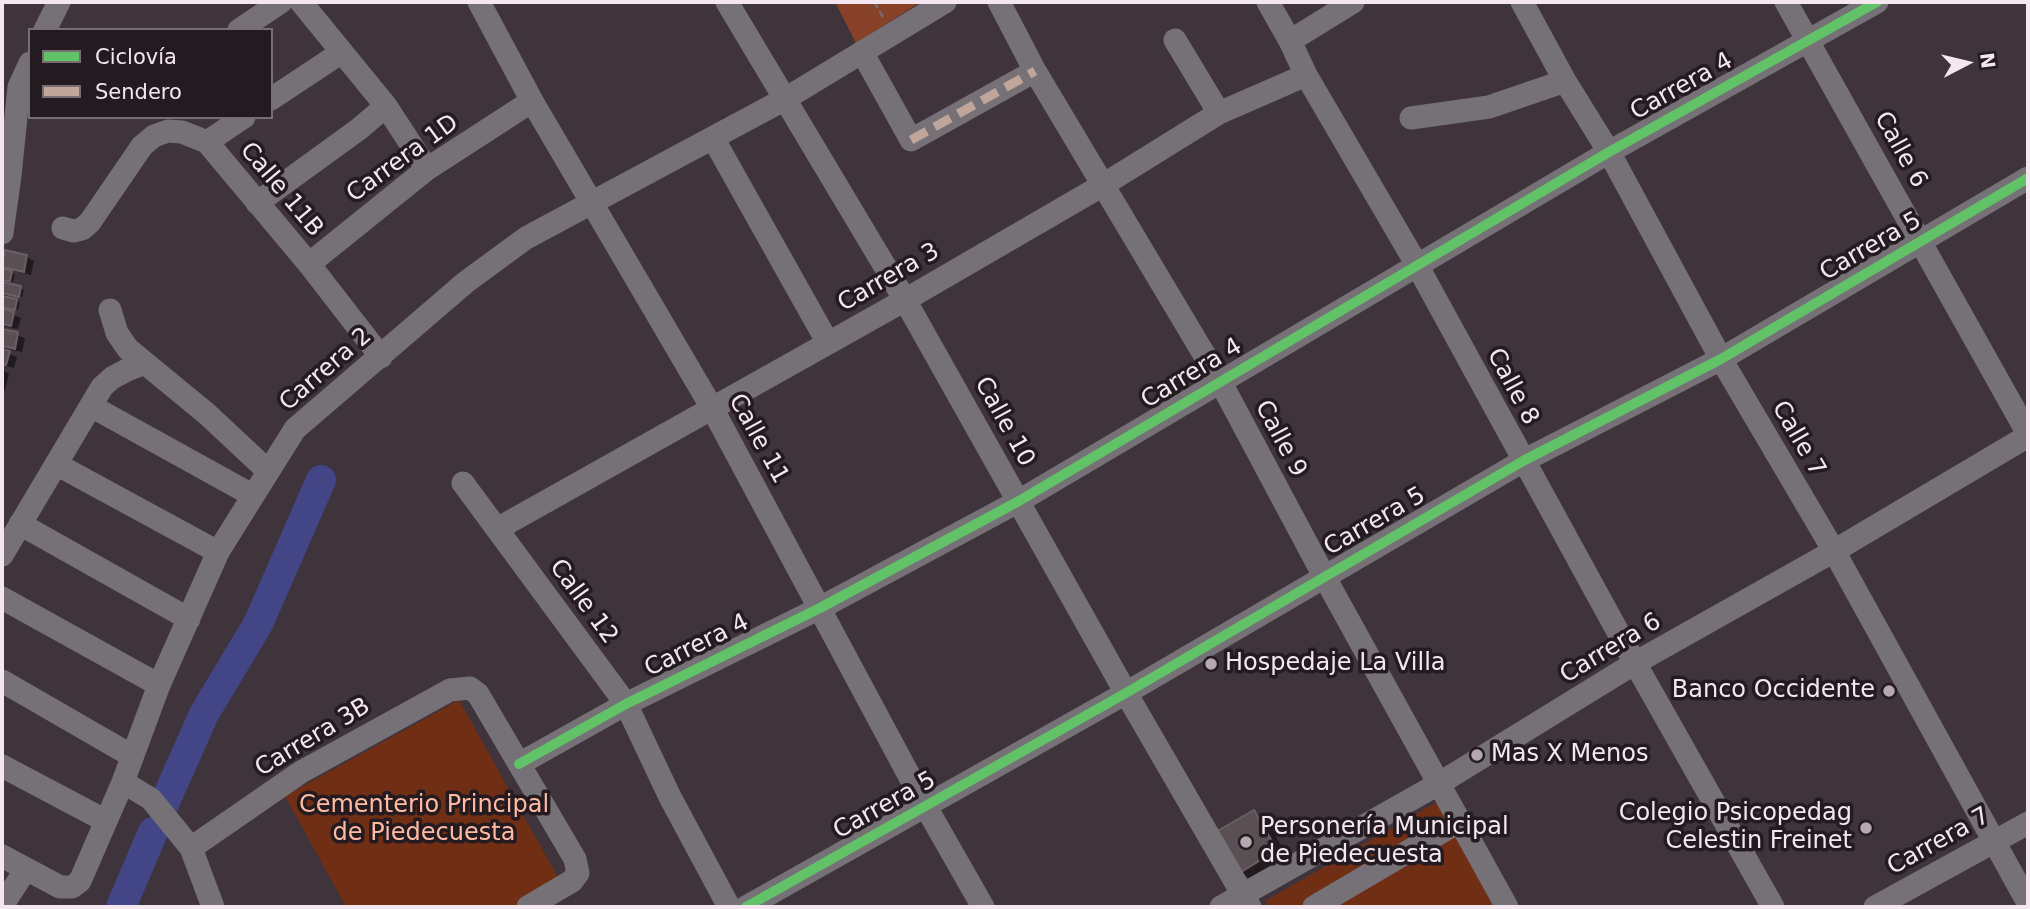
<!DOCTYPE html>
<meta charset="utf-8">
<style>
body{margin:0}
#map{position:relative;width:2030px;height:909px;overflow:hidden;background:#3f343c;font-family:"DejaVu Sans",sans-serif}
canvas{display:block}
.frame{position:absolute;inset:0;border:4px solid #f5e7f0;pointer-events:none}
.legend{position:absolute;left:28px;top:28px;width:245px;height:91px;box-sizing:border-box;background:#241b21;border:2px solid #786d74;margin:0;padding:9px 12px;list-style:none;font-size:21px;color:#f5e7f0}
.legend li{display:flex;align-items:center;gap:14px;height:35px}
.legend b{width:35px;border:2px solid #786d74}
.north{position:absolute;left:1932px;top:28px;width:70px;height:70px;-webkit-text-stroke:5px #241b21;paint-order:stroke;rotate:83deg;font-size:19px;font-weight:700;line-height:28px;text-align:center;color:#f5e7f0}
.north::after{content:'';display:block;margin:auto;width:24px;height:32px;background:#f5e7f0;clip-path:polygon(50% 0,100% 100%,50% 72%,0 100%)}
</style>
<div id="map">
<canvas width="2030" height="909"></canvas>
<div class="frame"></div>
<ul class="legend">
<li><b style="height:9px;background:#61c268"></b>Ciclovía</li>
<li><b style="height:9px;background:#c0a59a"></b>Sendero</li>
</ul>
<div class="north">N</div>
</div>
<script>
const c = document.querySelector('canvas').getContext('2d');
c.lineJoin = 'round';
function fillPath(path, color) { c.fillStyle = color; c.fill(path, 'evenodd'); }
const toPath = rows => new Path2D(rows.map(r => 'M' + r).join(''));
function stroke(path, color, width, dash) { c.strokeStyle = color; c.lineWidth = width; c.lineCap = dash ? 'butt' : 'round'; c.setLineDash(dash || []); c.stroke(path); }
function drawText(font, color, halo, rows, align = 'center') {
  c.font = font + ' "DejaVu Sans",sans-serif'; c.lineWidth = 7; c.setLineDash([]); c.textBaseline = 'middle'; c.strokeStyle = halo; c.fillStyle = color; for (const [text, x, y, turn = 0] of rows) {
    c.save(); c.translate(x, y); c.rotate((+turn || 0) * Math.PI / 180); c.textAlign = isNaN(turn) ? turn : align; if (halo) c.strokeText(text, 0, 0); c.fillText(text, 0, 0); c.restore();
  }
}
const green = toPath([
 [459,700,560,881,513,907,346,907,285,796],
 [1437,802,1494,907,1269,907,1265,901]
]);
const forest = toPath([
 [835,2,921,2,856,43]
]);
const shadow = toPath([
 [2,113,4,115,2,137],
 [27,257,34,261,31,275,11,270,3,266],
 [2,271,15,274,13,282,2,280],
 [2,284,24,290,22,297,2,293],
 [2,298,20,302,18,310,2,307],
 [2,311,21,318,18,329,2,326],
 [2,330,25,338,22,352,2,348],
 [2,351,17,357,14,368,2,365],
 [2,370,9,374,5,390,2,389],
 [1254,812,1265,818,1288,857,1251,879,1239,872]
]);
const river = toPath([
 [164,804,204,714,258,624,321,480],
 [121,907,153,832]
]);
const building = toPath([
 [5,250,27,255,24,272,2,267,5,250],
 [2,269,12,271,10,281,2,280,2,269],
 [2,282,21,286,19,297,2,293,2,282],
 [2,296,17,299,15,310,2,307,2,296],
 [2,309,14,312,11,326,2,324,2,309],
 [2,329,18,332,15,349,2,346,2,329],
 [2,349,10,351,6,365,2,364,2,349],
 [1254,810,1277,850,1238,874,1214,833,1254,810]
]);
const path = toPath([
 [874,2,883,17]
]);
const minor = toPath([
 [301,2,386,106,427,169],
 [479,2,532,101,712,408,926,807,983,907],
 [727,2,905,300,1126,693,1250,907],
 [999,2,1035,71,1220,381,1324,576,1507,907],
 [1268,2,1290,41,1306,75,1417,265,1635,663,1773,907],
 [1522,2,1565,81,1609,152,1721,359,1834,551,2028,903],
 [1786,2,2028,434],
 [45,30,59,2],
 [239,30,281,2],
 [1175,40,1219,113],
 [1290,41,1353,2],
 [862,52,911,140,1035,71],
 [271,99,342,52],
 [1411,118,1489,107,1565,81],
 [713,138,828,343],
 [207,142,244,117],
 [257,203,359,129,386,106],
 [63,228,73,231,82,229,90,222,142,146,154,136,168,131,182,132,207,142,309,264,381,357],
 [2,233,10,176,19,87,30,63],
 [309,264,427,169,532,101],
 [110,310,117,333,128,349,207,414,268,471],
 [91,406,252,495],
 [56,464,218,552],
 [463,483,626,704,670,797,729,907],
 [20,524,189,619],
 [497,529,905,300,1103,185,1219,113,1306,75],
 [2,555,102,387,112,378,127,370,145,363],
 [2,598,159,685],
 [2,681,132,756],
 [519,764,626,704,820,608,1019,501,1609,152,1877,2],
 [2,766,106,821],
 [123,782,151,799,191,848,213,907],
 [191,848,301,772,450,690,470,688,478,694,575,859,578,873,572,881,528,907],
 [2,856,60,887,72,887,80,881,123,782,159,685,218,552,295,429,466,282,526,238,785,99,945,2],
 [2,906,26,869],
 [746,907,1126,693,1523,461,1721,359,2028,178],
 [1221,907,1440,783,1635,663,1834,551,2028,436],
 [1314,907,1460,821],
 [1875,907,2028,823]
]);
const quiet = toPath([
 [911,140,1035,71]
]);
const cycleway = toPath([
 [519,764,626,704,820,608,1019,501,1609,152,1877,2],
 [746,907,1126,693,1523,461,1721,359,2028,178]
]);
const markers = [
 [1211,664,7,"#b5a8b1"],
 [1889,691,7,"#b5a8b1"],
 [1477,755,7,"#b5a8b1"],
 [1866,828,7,"#b5a8b1"],
 [1246,842,7,"#b5a8b1"]
];
const streetNames = [
 ["Carrera 4",1682,87,-29],
 ["Calle 6",1900,150,61],
 ["Carrera 1D",403,159,-36],
 ["Calle 11B",281,190,50],
 ["Carrera 5",1871,247,-30],
 ["Carrera 3",889,278,-30],
 ["Carrera 2",326,370,-41],
 ["Carrera 4",1192,374,-31],
 ["Calle 8",1512,387,62],
 ["Calle 10",1004,422,61],
 ["Calle 11",758,439,61],
 ["Calle 9",1280,439,62],
 ["Calle 7",1798,439,60],
 ["Carrera 5",1375,522,-30],
 ["Calle 12",583,602,54],
 ["Carrera 4",697,646,-26],
 ["Carrera 6",1611,649,-31],
 ["Carrera 3B",313,738,-31],
 ["Carrera 5",885,806,-29],
 ["Carrera 7",1939,842,-29]
];
const poiNames = [
 ["Hospedaje La Villa",1225,664],
 ["Banco Occidente",1875,691,"right"],
 ["Mas X Menos",1491,755],
 ["Colegio Psicopedag",1852,814,"right"],
 ["Celestin Freinet",1852,842,"right"],
 ["Personería Municipal",1260,828],
 ["de Piedecuesta",1260,856]
];
const parkNames = [
 ["Cementerio Principal",424,806],
 ["de Piedecuesta",424,834]
];
fillPath(green, '#702e15');
fillPath(forest, '#874129');
fillPath(shadow, '#0007');
stroke(river, '#424687', 30);
fillPath(building, '#5a5054');
stroke(building, '#6a5f64', 2);
stroke(path, '#716b70', 2.5, [7, 3.5]);
stroke(minor, '#757176', 23);
stroke(quiet, '#c0a59a', 9, [18, 9]);
stroke(cycleway, '#61c268', 10);
for (const [x, y, r, color] of markers) { const dot = new Path2D(); dot.arc(x, y, r, 0, 2 * Math.PI); c.fillStyle = color; c.fill(dot); stroke(dot, '#241b21', 2.5); }
drawText('24px', '#f5e7f0', '#241b21', streetNames);
drawText('24px', '#f5e7f0', '#241b21', poiNames, 'left');
drawText('24px', '#ffbaa2', '#241b21', parkNames);
</script>
